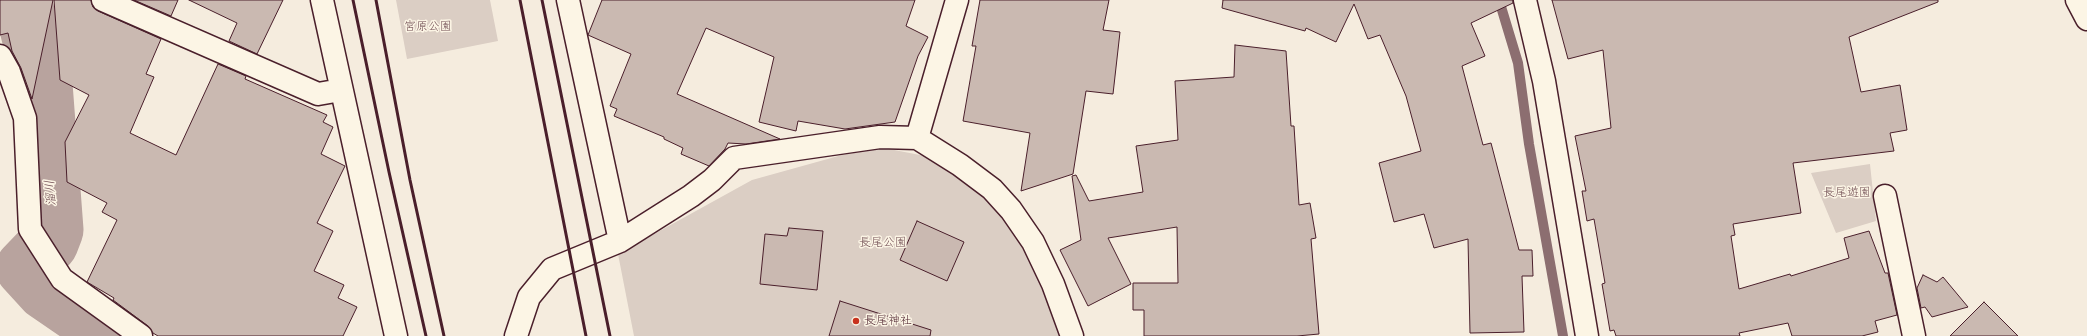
<!DOCTYPE html>
<meta charset="utf-8">
<style>
body{margin:0}
canvas{display:block;background:#f5ecde}
</style>
<canvas width="2087" height="336"></canvas>
<script>
const c = document.querySelector('canvas').getContext('2d');
c.lineJoin = 'round';
function fillPath(path, color) { c.fillStyle = color; c.fill(path, 'evenodd'); }
const toPath = rows => new Path2D(rows.map(r => 'M' + r).join(''));
function stroke(path, color, width, dash) { c.strokeStyle = color; c.lineWidth = width; c.lineCap = dash ? 'butt' : 'round'; c.setLineDash(dash || []); c.stroke(path); }
function drawText(font, color, halo, rows, align = 'center') {
  c.font = font + ' Sriracha,"Klee One",sans-serif'; c.lineWidth = 3; c.setLineDash([]); c.textBaseline = 'middle'; c.strokeStyle = halo; c.fillStyle = color; for (const [text, x, y, turn = 0] of rows) {
    c.save(); c.translate(x, y); c.rotate((+turn || 0) * Math.PI / 180); c.textAlign = isNaN(turn) ? turn : align; if (halo) c.strokeText(text, 0, 0); c.fillText(text, 0, 0); c.restore();
  }
}
const green = toPath([
 [396,0,490,0,498,41,407,59],
 [884,148,925,156,938,161,1002,207,1038,270,1062,336,634,336,618,254,752,180,842,155],
 [1870,164,1876,221,1836,233,1811,173]
]);
const stream = toPath([
 [1499,0,1518,63,1529,144,1563,336]
]);
const river = toPath([
 [22,0,43,84,54,230,49,243,25,268,46,291,112,336]
]);
const building = toPath([
 [0,0,53,0,32,99,21,68,12,51,8,33,0,35,0,0],
 [54,0,91,0,93,7,98,11,161,39,146,74,154,77,130,133,176,155,218,64,246,76,245,79,327,115,323,122,333,127,321,154,345,166,317,223,333,231,314,271,344,285,338,298,357,307,343,336,158,336,153,333,148,326,113,300,114,298,87,282,117,220,102,212,107,203,67,182,65,142,89,95,60,80,54,0],
 [134,0,178,0,171,16,134,0],
 [189,0,283,0,257,54,229,41,237,23,189,0],
 [602,0,915,0,906,26,928,37,918,56,895,122,845,129,798,121,796,131,759,122,774,57,706,28,677,94,780,139,746,144,728,143,725,149,709,166,681,154,683,148,664,139,664,137,614,116,617,109,610,106,631,54,588,35,602,0],
 [980,0,1109,0,1103,30,1120,32,1113,94,1086,91,1073,174,1021,191,1030,133,963,121,976,46,972,46,980,0],
 [1223,0,1513,0,1513,3,1471,23,1485,56,1462,66,1483,145,1491,143,1519,250,1532,250,1533,276,1522,276,1524,332,1470,333,1468,239,1434,248,1424,214,1394,222,1379,163,1421,151,1406,96,1380,35,1368,39,1354,4,1336,42,1306,28,1305,31,1222,8,1223,0],
 [1552,0,1938,0,1938,2,1849,37,1861,92,1900,85,1907,130,1890,133,1894,151,1793,163,1801,213,1733,224,1735,235,1731,236,1739,289,1790,274,1791,276,1849,258,1844,238,1869,231,1885,273,1888,273,1897,315,1875,321,1878,332,1862,336,1792,336,1788,323,1739,333,1740,336,1616,336,1614,330,1610,331,1602,284,1605,283,1594,219,1587,221,1582,191,1586,191,1575,136,1611,128,1603,50,1568,59,1552,0],
 [1235,45,1286,51,1291,126,1294,126,1299,205,1310,203,1316,238,1311,239,1319,334,1297,336,1144,336,1144,310,1133,310,1133,283,1178,283,1177,227,1108,238,1131,284,1088,306,1060,250,1081,240,1072,176,1076,175,1089,201,1143,192,1136,146,1178,140,1175,81,1234,77,1235,45],
 [917,221,964,242,947,281,900,260,917,221],
 [789,228,823,231,817,290,760,284,765,234,787,236,789,228],
 [1923,275,1937,282,1943,277,1968,307,1932,317,1925,307,1921,308,1917,288,1923,275],
 [840,301,931,330,930,336,829,336,840,301],
 [1984,302,2018,336,1950,336,1984,302]
]);
const minor = toPath([
 [103,0,318,94,341,90],
 [322,0,396,336],
 [568,0,620,241],
 [1525,0,1544,81,1587,336],
 [2077,0,2087,19],
 [0,56,9,72,25,118,30,229,62,279,141,336],
 [917,138,957,0],
 [1885,196,1914,336],
 [516,336,529,297,552,269,620,241,691,196,712,180,734,158,880,137,917,138,960,165,992,189,1011,210,1033,242,1053,284,1072,336]
]);
const rail = toPath([
 [353,0,389,172,426,336],
 [376,0,410,180,444,336],
 [520,0,586,336],
 [542,0,610,336]
]);
const markers = [
 [856,321,4,"#c8321e"]
];
const parkNames = [
 ["宮原公園",428,27],
 ["長尾遊園",1847,193],
 ["長尾公園",883,243]
];
const poiNames = [
 ["長尾神社",864,321]
];
const waterNames = [
 ["溜川",51,193,-94]
];
fillPath(green, '#dbcec4');
stroke(stream, '#8c6e70', 10);
stroke(river, '#b8a39e', 59);
fillPath(building, '#cab9b1');
stroke(building, '#4a1f2b', 1);
stroke(minor, '#4a1f2b', 25);
stroke(minor, '#fcf5e5', 22);
stroke(rail, '#4a1f2b', 3);
for (const [x, y, r, color] of markers) { const dot = new Path2D(); dot.arc(x, y, r, 0, 2 * Math.PI); c.fillStyle = color; c.fill(dot); stroke(dot, '#fcf5e5', 1.5); }
drawText('12px', '#6e4b51', '#fcf5e5', parkNames);
drawText('12px', '#4a1f2b', '#fcf5e5', poiNames, 'left');
drawText('italic 13px', '#704d53', '#fcf5e5', waterNames);
</script>
